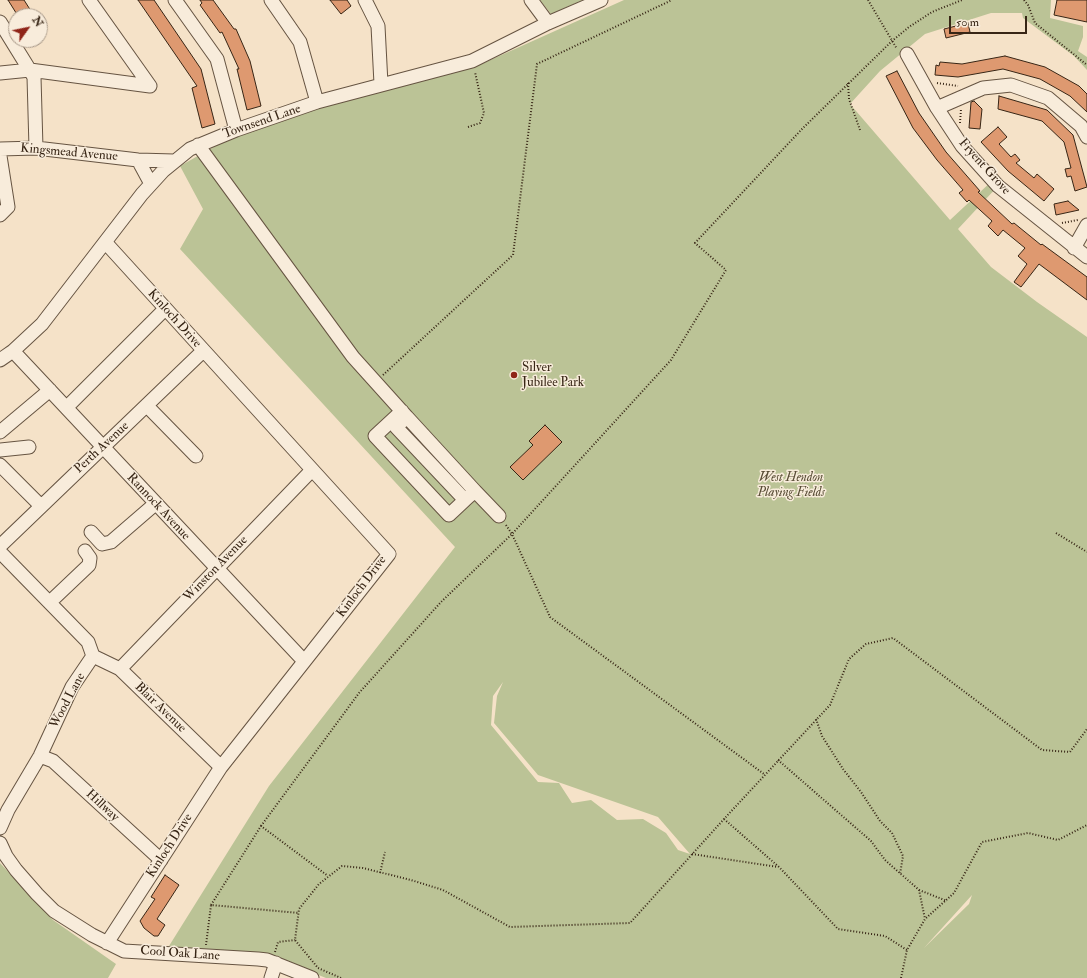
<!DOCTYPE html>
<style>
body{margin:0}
#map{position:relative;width:1087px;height:978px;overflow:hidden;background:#f5e2c8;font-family:"IM FELL Double Pica",serif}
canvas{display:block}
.north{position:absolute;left:8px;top:8px;width:40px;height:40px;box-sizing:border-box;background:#f8ecdb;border:1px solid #ab9c8c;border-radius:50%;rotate:57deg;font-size:11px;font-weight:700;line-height:16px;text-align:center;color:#372515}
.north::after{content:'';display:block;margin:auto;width:14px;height:18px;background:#8f2418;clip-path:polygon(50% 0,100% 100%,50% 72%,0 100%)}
.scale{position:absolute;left:949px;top:16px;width:78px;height:18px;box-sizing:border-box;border:2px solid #372515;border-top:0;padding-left:5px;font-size:12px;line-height:14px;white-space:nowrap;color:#372515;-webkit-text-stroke:3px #f8ecdb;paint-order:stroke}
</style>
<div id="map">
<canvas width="1087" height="978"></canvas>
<div class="north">N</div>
<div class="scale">50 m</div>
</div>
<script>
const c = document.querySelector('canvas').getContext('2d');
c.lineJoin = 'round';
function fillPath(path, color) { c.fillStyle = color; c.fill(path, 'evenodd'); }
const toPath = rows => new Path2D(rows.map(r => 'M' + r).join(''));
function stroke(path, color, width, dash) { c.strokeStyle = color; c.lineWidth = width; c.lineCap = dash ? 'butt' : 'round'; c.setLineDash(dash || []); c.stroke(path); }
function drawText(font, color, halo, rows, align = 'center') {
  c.font = font + ' "IM FELL Double Pica",serif'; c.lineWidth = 3; c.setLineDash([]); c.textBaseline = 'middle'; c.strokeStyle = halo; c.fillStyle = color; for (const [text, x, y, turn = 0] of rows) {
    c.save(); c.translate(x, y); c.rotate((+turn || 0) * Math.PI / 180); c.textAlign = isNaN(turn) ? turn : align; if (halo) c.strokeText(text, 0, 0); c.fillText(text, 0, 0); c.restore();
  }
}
const green = toPath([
 [540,0,583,0,551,14],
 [624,0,1051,0,1050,18,1083,26,1083,37,1078,51,1087,57,1087,70,1074,56,1023,18,1022,13,991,13,925,34,880,71,850,104,950,220,993,180,998,186,958,229,991,267,1037,302,1087,337,1087,978,326,978,301,968,232,953,233,950,229,950,228,952,169,946,269,786,455,547,180,249,203,209,180,166,228,139,377,88,477,66],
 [503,682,497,696,494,723,538,775,658,817,690,854,678,850,666,833,643,819,617,820,591,800,572,803,559,783,538,782,491,725,493,696],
 [972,895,969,904,924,948],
 [0,863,53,920,116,964,108,978,0,978]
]);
const building = toPath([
 [8,0,24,0,31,11,25,16,18,16,8,0],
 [138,0,154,0,201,69,215,124,202,128,192,88,197,86,138,0],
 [200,0,213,0,234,29,236,29,250,61,261,106,247,110,237,69,239,69,222,32,220,33,200,5,202,3,200,0],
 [330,0,347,0,351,6,341,14,330,0],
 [1057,0,1087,0,1087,22,1054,15,1057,0],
 [968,23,970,32,946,38,944,29,968,23],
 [1005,56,1045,67,1079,86,1087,94,1087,112,1070,96,1040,79,1003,69,958,77,935,75,936,65,939,66,940,62,962,64,1005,56],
 [897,71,919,113,946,152,980,191,978,192,1012,224,1014,223,1041,245,1042,244,1087,277,1087,300,1039,264,1021,287,1014,282,1027,264,1018,256,1025,248,1003,230,998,236,988,226,992,221,969,200,967,202,959,193,963,190,937,160,913,128,886,76,897,71],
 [999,96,1047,110,1073,135,1087,187,1075,191,1071,176,1067,177,1065,169,1071,168,1064,142,1042,121,998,109,999,96],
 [974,101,982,109,980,129,969,128,971,102,974,101],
 [998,127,1007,137,999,144,1011,157,1015,154,1020,160,1016,163,1034,178,1037,174,1054,189,1044,201,1008,171,981,142,998,127],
 [1068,201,1079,210,1056,215,1054,204,1068,201],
 [545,425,562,442,523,480,510,467,533,445,529,441,545,425],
 [165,875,179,885,157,919,165,925,158,936,154,936,144,928,140,921,155,899,151,897,165,875]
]);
const path = toPath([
 [868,0,897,49],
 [1024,0,1028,5,1035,23,1087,65],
 [848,83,849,99,860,130],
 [937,83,958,86],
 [960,123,961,109],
 [468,127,480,123,484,113,475,72],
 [1062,223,1078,220],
 [383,375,513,255,537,64,672,0],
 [506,525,512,534,550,617,764,774],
 [1056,533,1087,552],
 [816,719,822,736,843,769,861,792,880,821,892,833,903,856,900,874],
 [778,760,871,841,885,860,919,890,925,919],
 [724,819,779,867,838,929,885,936,907,950],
 [261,826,359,693,441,602,512,534,671,360,726,270,695,243,802,129,892,41,909,27,932,12,962,0],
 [692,854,778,867],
 [380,873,385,852],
 [919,890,947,901],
 [211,905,261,826,328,876],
 [206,945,211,905,299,913],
 [275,952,278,942,295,940],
 [341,978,318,968,295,940,299,909,319,884,342,866,363,868,411,880,443,890,510,927,630,923,724,819,830,705,849,659,866,644,893,638,1042,750,1070,752,1087,729],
 [901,978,907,950,925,919,954,893,982,842,1028,833,1058,840,1087,825]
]);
const minor = toPath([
 [89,0,150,86],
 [175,0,217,59,236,130],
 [271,0,300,42,317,102],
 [365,0,378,26,381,84],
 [531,0,548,23],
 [0,22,34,77,36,148],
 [907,54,937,108,962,146,998,186,1087,257],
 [0,73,30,70,150,86],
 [937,108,983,88,1011,85,1048,98,1081,126,1087,137],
 [198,145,353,357,407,417,396,427,465,500,449,515,375,436,402,411],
 [0,149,36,148,138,160,174,161],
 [0,156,8,207,0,215],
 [138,160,151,184],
 [105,242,389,554,221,767,107,943],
 [1074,248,1087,225],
 [13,351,304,661],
 [0,360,13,351,42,324,142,194,163,171,190,149,236,130,317,102,472,61,548,23,601,0],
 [147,406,196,456],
 [67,407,165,309],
 [407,417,475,491,465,500],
 [0,432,50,390],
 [0,450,29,447],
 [0,465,41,506],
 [475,491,499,516],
 [91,532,102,544,111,542,155,504],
 [0,546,203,351],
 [0,552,88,642,93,656,72,687,40,756,8,810,0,828],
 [50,602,89,565,90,558,85,551],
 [93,656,120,669,221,767],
 [120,669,312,470],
 [40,756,53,761,161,860],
 [0,843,6,856,16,870,37,894,54,911,92,935,124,951,258,959,267,960,312,978],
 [271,978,276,963]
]);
const markers = [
 [514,375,4,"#8f2418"]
];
const streetNames = [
 ["Townsend Lane",262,122,-19],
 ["Kingsmead Avenue",69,153,5],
 ["Fryent Grove",984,167,48],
 ["Kinloch Drive",174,319,48],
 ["Perth Avenue",102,448,-43],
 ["Rannock Avenue",158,507,47],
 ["Winston Avenue",216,569,-46],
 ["Kinloch Drive",362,587,-53],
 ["Wood Lane",68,701,-62],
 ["Blair Avenue",160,708,44],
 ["Hillway",102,806,43],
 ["Kinloch Drive",170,846,-57],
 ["Cool Oak Lane",180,954,4]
];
const poiNames = [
 ["Silver",522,368],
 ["Jubilee Park",522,383]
];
const parkNames = [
 ["West Hendon",791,478],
 ["Playing Fields",791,493]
];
fillPath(green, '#bbc396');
fillPath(building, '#de9970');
stroke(building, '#372515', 1);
stroke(minor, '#665442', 15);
stroke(path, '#372515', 2, [1, 2]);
stroke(minor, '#f8ecdb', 13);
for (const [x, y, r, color] of markers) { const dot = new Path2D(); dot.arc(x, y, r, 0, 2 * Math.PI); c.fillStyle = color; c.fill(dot); stroke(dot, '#f8ecdb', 1.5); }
drawText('13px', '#372515', '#f8ecdb', streetNames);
drawText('13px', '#372515', '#f8ecdb', poiNames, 'left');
drawText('italic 13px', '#584c35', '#f8ecdb', parkNames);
</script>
